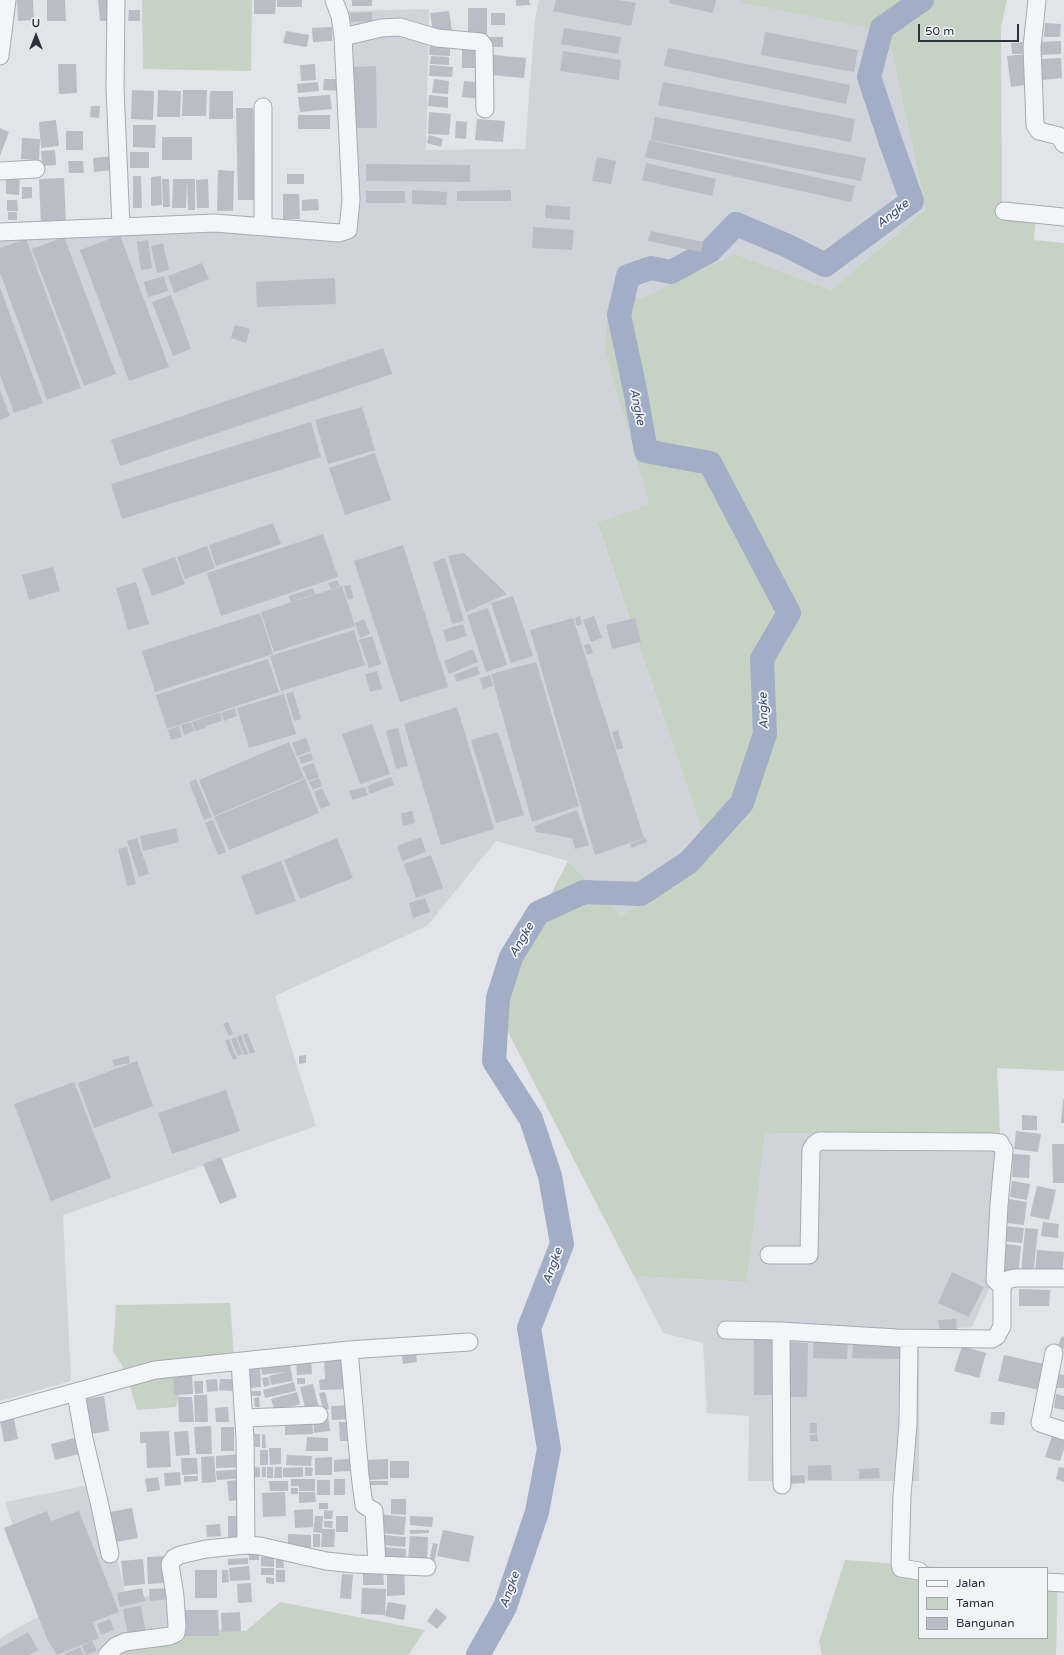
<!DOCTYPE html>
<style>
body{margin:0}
#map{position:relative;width:1064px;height:1655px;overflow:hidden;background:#e2e4e9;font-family:"Varela Round",sans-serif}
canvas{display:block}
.legend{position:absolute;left:918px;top:1567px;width:130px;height:72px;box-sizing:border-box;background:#f2f3f6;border:1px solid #a3a5ad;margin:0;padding:5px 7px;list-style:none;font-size:12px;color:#2c303f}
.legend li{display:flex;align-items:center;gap:8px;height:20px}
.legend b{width:20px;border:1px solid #a3a5ad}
.north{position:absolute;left:16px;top:16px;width:40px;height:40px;-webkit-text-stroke:3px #f2f3f6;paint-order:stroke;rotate:0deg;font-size:11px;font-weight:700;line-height:16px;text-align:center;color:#2c303f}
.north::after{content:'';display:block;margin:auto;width:14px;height:18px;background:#2c303f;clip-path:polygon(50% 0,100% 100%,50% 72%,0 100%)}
.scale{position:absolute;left:918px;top:24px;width:101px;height:18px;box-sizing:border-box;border:2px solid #2c303f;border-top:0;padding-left:5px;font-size:12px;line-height:14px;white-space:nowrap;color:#2c303f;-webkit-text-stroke:3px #f2f3f6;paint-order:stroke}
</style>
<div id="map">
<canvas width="1064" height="1655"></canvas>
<ul class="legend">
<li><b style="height:5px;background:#f4f5f8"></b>Jalan</li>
<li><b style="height:11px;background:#c6d2c4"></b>Taman</li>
<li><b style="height:11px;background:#babdc5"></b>Bangunan</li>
</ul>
<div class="north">U</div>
<div class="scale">50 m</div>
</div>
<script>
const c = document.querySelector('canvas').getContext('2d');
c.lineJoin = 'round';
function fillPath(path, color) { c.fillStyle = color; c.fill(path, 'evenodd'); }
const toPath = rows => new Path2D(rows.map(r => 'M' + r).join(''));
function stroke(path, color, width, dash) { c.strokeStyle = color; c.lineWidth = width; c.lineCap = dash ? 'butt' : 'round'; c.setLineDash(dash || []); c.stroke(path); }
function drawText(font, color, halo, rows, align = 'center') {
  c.font = font + ' "Varela Round",sans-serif'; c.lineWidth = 3.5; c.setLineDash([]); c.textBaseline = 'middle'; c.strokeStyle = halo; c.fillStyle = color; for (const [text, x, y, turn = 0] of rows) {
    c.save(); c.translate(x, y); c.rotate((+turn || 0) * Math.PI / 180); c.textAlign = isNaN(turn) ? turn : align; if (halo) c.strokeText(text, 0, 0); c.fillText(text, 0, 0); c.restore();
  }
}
const built = toPath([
 [539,0,741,0,742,3,866,28,892,53,926,209,831,290,735,254,643,297,608,302,604,350,649,504,597,524,711,857,621,916,568,861,496,841,427,926,275,996,316,1126,63,1215,71,1381,0,1401,0,228,226,218,352,225,347,11,429,9,426,150,525,149,535,19],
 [764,1133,1000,1134,995,1275,972,1327,919,1331,919,1481,748,1481,749,1416,707,1413,703,1343,663,1333,634,1276,747,1282],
 [100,1483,127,1601,180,1588,186,1628,136,1636,120,1655,0,1655,0,1638,43,1614,5,1502]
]);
const green = toPath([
 [142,0,252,0,251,71,143,69],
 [741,0,1007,0,1001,27,1002,212,1036,212,1034,240,1064,243,1064,1071,997,1068,1000,1134,765,1133,747,1282,634,1276,494,1005,568,861,621,916,711,857,597,523,649,504,604,350,608,302,643,297,735,254,831,290,926,209,892,53,866,28,742,3],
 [230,1303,234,1356,187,1361,176,1407,137,1410,125,1370,113,1351,116,1305],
 [845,1560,953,1568,919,1568,919,1638,1047,1638,1047,1575,1058,1576,1056,1655,822,1655,819,1641],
 [280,1602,425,1630,408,1655,120,1655,136,1636,186,1628,246,1631]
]);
const river = toPath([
 [478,1655,505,1607,537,1512,549,1449,529,1328,562,1244,550,1176,531,1119,494,1061,498,998,511,957,538,913,584,892,641,894,689,862,742,803,765,734,762,659,789,613,710,463,646,451,635,390,619,315,628,276,651,268,671,272,710,251,736,224,788,246,825,265,912,201,890,140,869,77,882,28,922,0]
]);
const building = toPath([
 [17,0,33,0,34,20,18,21],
 [47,0,65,0,66,21,47,21],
 [98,0,107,0,108,21,100,21],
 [254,0,276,0,275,14,254,14],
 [277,0,302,0,302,7,277,7],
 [352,0,372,0,372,6,352,6],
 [516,0,529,0,530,5,516,6],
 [556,0,618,0,636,3,631,26,553,11],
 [669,0,716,0,713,13,669,3],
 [468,8,487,8,487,34,468,34],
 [129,10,140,10,140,21,128,21],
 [449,11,452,30,433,33,430,13],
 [372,12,372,21,351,22,350,13],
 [491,13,505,13,505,25,491,25],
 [1045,23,1061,24,1060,37,1044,37],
 [332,27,332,41,313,42,312,28],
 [564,28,621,37,618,54,561,44],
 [286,31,309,35,307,47,283,43],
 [765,32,858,50,854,72,761,55],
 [486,37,503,37,503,47,485,47],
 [430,41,450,42,450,56,429,55],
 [1061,41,1061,54,1040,55,1040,42],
 [1024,42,1025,54,1012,54,1011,43],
 [462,45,479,45,479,68,462,68],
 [668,48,850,85,846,104,664,66],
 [563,51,621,60,619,80,560,71],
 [1027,54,1031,84,1011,87,1007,56],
 [493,55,526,58,524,78,491,75],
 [431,56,449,57,449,65,430,64],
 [1061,58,1062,78,1042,80,1041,59],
 [58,64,76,64,77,93,59,94],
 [315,64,316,80,301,81,300,65],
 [430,65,453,67,452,77,429,76],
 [376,66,377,128,353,128,351,67],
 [324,79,341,79,341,91,323,90],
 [434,79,449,81,448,94,432,93],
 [464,81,484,83,482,99,462,97],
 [318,82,319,91,298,93,297,84],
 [663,82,855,119,851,142,658,105],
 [132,90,154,91,153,120,131,119],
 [158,90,181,91,180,117,157,117],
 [183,90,207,90,206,116,182,116],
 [210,91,233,91,233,119,209,119],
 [330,95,332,109,300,112,298,97],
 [429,95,448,97,448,108,428,106],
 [91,106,100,106,99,118,90,117],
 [236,108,253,108,255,200,238,200],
 [429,112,451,114,449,135,428,134],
 [298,115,330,115,330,129,298,129],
 [655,117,866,158,861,181,651,140],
 [477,119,505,121,503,142,475,140],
 [56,120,59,146,41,148,39,122],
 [456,121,467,122,466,139,455,138],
 [133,125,156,125,155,148,133,147],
 [0,128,9,132,0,156],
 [66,131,83,131,83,150,66,150],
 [429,135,443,139,441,147,427,143],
 [162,137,192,137,192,160,162,160],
 [22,138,40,139,39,160,21,159],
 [649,140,855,186,851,202,645,157],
 [55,150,56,165,42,166,41,151],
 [130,152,149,152,149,168,130,168],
 [113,156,114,170,94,172,93,158],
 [597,157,616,161,611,184,592,181],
 [68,161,83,161,84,173,69,173],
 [646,163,716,179,712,196,642,180],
 [366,164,470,165,470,182,366,181],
 [218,170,234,171,233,211,217,211],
 [287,174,304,174,304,184,287,184],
 [6,175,20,175,19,195,6,194],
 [133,176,141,176,142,208,133,208],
 [161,176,162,205,151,206,151,177],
 [64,178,66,223,41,224,39,179],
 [162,179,169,179,170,207,163,207],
 [173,179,187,179,186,208,172,208],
 [187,179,195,179,195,210,188,210],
 [208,179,209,208,197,208,196,180],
 [22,187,32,187,32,198,22,199],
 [412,190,447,192,446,205,412,204],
 [511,190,511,201,457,201,457,191],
 [366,191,405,191,405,203,366,203],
 [283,194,299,194,300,219,283,219],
 [318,199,319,210,302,211,302,200],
 [7,200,17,200,18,211,7,211],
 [546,205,570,207,570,220,545,218],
 [8,212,17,212,17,220,8,220],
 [533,227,574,230,572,250,532,248],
 [651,231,703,242,701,252,648,241],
 [120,235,169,367,129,381,80,250],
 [64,237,116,374,84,386,32,249],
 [26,239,81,388,47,400,0,272,0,248],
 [148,240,152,268,141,270,137,242],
 [163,243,169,270,157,273,151,246],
 [202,263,209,279,174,293,168,276],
 [164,276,168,291,148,297,144,282],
 [335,278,336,304,257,307,256,282],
 [0,288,43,403,14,413,0,375],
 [171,295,191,349,173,356,152,302],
 [235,325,250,329,246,343,231,338],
 [383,348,392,374,120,466,111,440],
 [0,390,10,416,0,420],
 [362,407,375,450,328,464,315,420],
 [311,422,321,457,122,519,111,484],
 [375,453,391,500,345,515,329,468],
 [273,523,281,544,216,566,209,545],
 [323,534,338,577,221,616,207,573],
 [403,545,448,687,400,702,354,561],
 [207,546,215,568,185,579,177,557],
 [464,553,507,594,466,612,448,556],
 [175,557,185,584,152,596,142,569],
 [445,558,464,621,452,624,433,562],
 [53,567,60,591,29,600,22,575],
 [337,580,340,586,331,589,328,583],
 [136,582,149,624,128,630,116,588],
 [350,585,354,598,348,600,344,586],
 [342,586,355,626,274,652,261,612],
 [313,588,315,594,291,602,289,596],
 [513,596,533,656,511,663,491,603],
 [488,608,507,665,486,672,467,615],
 [260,613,273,654,155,692,142,651],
 [580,616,582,624,577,626,575,618],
 [594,616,602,638,591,642,583,620],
 [573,618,644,838,595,855,530,630],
 [635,618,641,642,612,649,606,625],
 [364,619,370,634,360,638,355,623],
 [463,624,467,636,447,642,443,630],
 [354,630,365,665,281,691,270,656],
 [372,636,381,664,369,668,359,640],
 [590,644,593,653,587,655,584,645],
 [473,649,478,662,449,674,444,661],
 [268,659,279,692,167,729,156,695],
 [536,662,579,806,532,822,491,674],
 [477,666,480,674,457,682,454,675],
 [377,671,382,689,370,692,365,674],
 [490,675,493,686,483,689,480,678],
 [293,691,301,719,294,721,286,694],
 [284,694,296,734,249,748,237,708],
 [457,707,494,829,441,845,404,724],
 [235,708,237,716,224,721,221,713],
 [220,712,222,721,206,726,203,718],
 [203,718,206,728,195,731,192,722],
 [191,722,194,731,184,735,181,725],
 [372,724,390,774,360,784,342,734],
 [179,726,182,737,171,740,168,730],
 [398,728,408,766,396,769,386,731],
 [618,730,623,748,617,750,612,732],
 [498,732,524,815,496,823,471,740],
 [306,738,311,751,297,756,292,743],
 [289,742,304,778,214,816,199,780],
 [311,753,313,760,301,764,299,757],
 [314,763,319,777,308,781,302,767],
 [391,777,394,785,370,794,367,786],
 [319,778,322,786,313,790,309,782],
 [196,779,212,817,204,820,189,782],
 [305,779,319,813,229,850,214,817],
 [365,787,368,795,352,800,349,791],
 [322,788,330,805,321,809,314,792],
 [577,810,589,845,575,849,572,838,536,832,534,826],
 [412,811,415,823,403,826,401,813],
 [213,820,226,852,218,855,205,823],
 [176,828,179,842,143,851,140,836],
 [421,837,426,852,402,861,397,846],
 [137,838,149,874,139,877,127,841],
 [337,838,353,878,300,899,284,860],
 [645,838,647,842,632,848,630,844],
 [127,847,136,884,127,886,118,849],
 [431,855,443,888,416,898,404,864],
 [281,861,296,901,256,915,241,876],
 [425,898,430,912,413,918,409,903],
 [228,1022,233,1034,229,1036,223,1024],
 [247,1033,255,1052,250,1054,243,1035],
 [241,1035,248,1054,244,1055,237,1037],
 [236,1037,242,1054,238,1056,231,1039],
 [229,1039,237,1059,233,1060,225,1041],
 [306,1055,306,1063,299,1064,299,1056],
 [129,1056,130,1063,114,1066,112,1060],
 [137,1061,153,1106,94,1128,78,1083],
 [74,1082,111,1178,51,1201,14,1104],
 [226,1090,240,1131,172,1154,158,1113],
 [1063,1099,1064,1099,1064,1123,1061,1123],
 [1022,1115,1037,1116,1037,1130,1022,1130],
 [1016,1131,1041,1134,1038,1152,1014,1149],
 [1052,1144,1064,1144,1064,1183,1053,1183],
 [1013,1154,1030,1155,1029,1178,1012,1177],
 [221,1157,237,1197,220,1204,203,1164],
 [1012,1181,1030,1184,1027,1200,1010,1197],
 [1037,1186,1056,1190,1049,1220,1030,1216],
 [1009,1199,1027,1202,1024,1225,1006,1223],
 [1043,1222,1059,1224,1058,1238,1041,1236],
 [1005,1226,1024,1228,1022,1243,1003,1241],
 [1025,1228,1038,1229,1033,1276,1021,1275],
 [1006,1244,1021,1246,1018,1275,1003,1274],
 [1037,1250,1064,1252,1062,1274,1035,1272],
 [952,1272,984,1287,969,1317,938,1303],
 [1019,1289,1050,1290,1049,1306,1019,1306],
 [956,1319,957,1335,940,1336,938,1320],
 [1062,1336,1064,1337,1064,1349,1058,1346],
 [814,1339,848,1340,847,1359,813,1358],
 [754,1340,775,1340,775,1395,754,1395],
 [853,1340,902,1341,902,1359,852,1358],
 [788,1342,808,1343,807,1397,787,1397],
 [962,1346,986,1353,979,1378,954,1371],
 [416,1354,417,1362,403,1364,402,1356],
 [1004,1355,1044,1364,1039,1390,998,1381],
 [311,1358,312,1374,297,1375,296,1359],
 [349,1358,350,1389,320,1390,319,1380,325,1379,324,1359],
 [289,1360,293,1381,271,1385,269,1376,285,1372,262,1375,261,1364],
 [260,1364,261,1387,250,1388,249,1365],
 [173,1372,192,1372,193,1394,174,1395],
 [1058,1374,1064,1375,1064,1388,1057,1388],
 [268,1377,270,1385,264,1387,262,1378],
 [297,1378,305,1378,305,1384,297,1384],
 [217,1379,218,1391,207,1392,206,1380],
 [220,1379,233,1379,232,1391,219,1390],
 [194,1381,203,1381,203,1393,195,1394],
 [294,1382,296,1391,265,1398,263,1390],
 [313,1384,319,1408,306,1411,300,1387],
 [251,1391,261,1391,261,1396,251,1396],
 [297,1392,300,1404,275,1411,271,1399],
 [325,1392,329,1409,323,1410,319,1393],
 [1056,1394,1064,1396,1064,1410,1054,1408],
 [194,1395,207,1395,208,1422,195,1422],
 [104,1396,109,1431,84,1435,79,1400],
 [178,1397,192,1397,194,1422,179,1422],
 [259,1397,260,1407,255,1407,254,1398],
 [352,1405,353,1419,332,1420,331,1406],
 [228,1407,229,1422,216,1422,215,1408],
 [991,1412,1005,1412,1004,1425,990,1424],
 [328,1416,330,1431,314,1433,313,1417],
 [14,1419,18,1439,4,1442,0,1421],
 [312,1419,313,1434,285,1435,285,1420],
 [339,1422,348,1422,348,1441,340,1441],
 [810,1423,817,1423,817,1433,810,1433],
 [211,1426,212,1454,196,1454,194,1427],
 [221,1427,234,1427,234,1451,221,1451],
 [169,1431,171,1467,147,1468,146,1443,140,1443,140,1432],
 [188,1431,190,1455,176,1456,174,1432],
 [254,1434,260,1434,260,1447,255,1447],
 [265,1434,266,1448,262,1448,262,1435],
 [817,1434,818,1441,810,1441,810,1435],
 [1052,1436,1064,1440,1064,1449,1060,1461,1045,1457],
 [307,1437,328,1438,328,1451,306,1451],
 [75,1438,79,1454,55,1460,51,1444],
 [269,1448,281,1448,281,1464,270,1465],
 [260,1450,268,1450,268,1465,260,1465],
 [243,1454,244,1467,216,1468,216,1456],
 [287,1455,312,1456,311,1466,286,1465],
 [214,1456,216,1482,202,1483,201,1457],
 [332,1457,332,1475,315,1475,315,1458],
 [181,1458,197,1458,198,1474,182,1475],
 [350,1459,350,1471,334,1472,334,1460],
 [388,1459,388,1479,367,1480,366,1460],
 [390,1461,409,1461,409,1478,390,1478],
 [831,1465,832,1480,808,1480,808,1466],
 [254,1467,260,1468,260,1477,254,1477],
 [262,1467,266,1467,266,1477,262,1477],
 [267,1467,273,1467,273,1478,267,1478],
 [275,1467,282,1467,282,1478,274,1478],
 [303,1467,303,1477,283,1477,283,1468],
 [305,1467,313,1468,312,1476,305,1476],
 [1059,1467,1064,1468,1064,1482,1056,1479],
 [879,1468,880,1478,859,1479,859,1469],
 [243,1469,244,1478,217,1480,216,1471],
 [180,1472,181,1485,165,1486,164,1473],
 [804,1475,805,1483,788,1484,788,1476],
 [184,1476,198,1476,198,1481,184,1482],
 [158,1477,160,1490,147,1492,145,1479],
 [291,1479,315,1479,315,1491,299,1491,299,1486,291,1486],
 [334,1479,345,1479,345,1495,334,1495],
 [237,1480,238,1500,229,1501,227,1481],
 [317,1480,330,1480,330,1495,317,1495],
 [269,1481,288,1481,288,1491,270,1491],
 [368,1481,388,1481,388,1485,368,1485],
 [291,1488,298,1488,298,1494,291,1494],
 [285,1492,286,1516,263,1517,262,1493],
 [299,1492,315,1492,316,1502,299,1503],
 [391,1499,406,1499,406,1515,391,1514],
 [319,1503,328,1503,328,1509,319,1509],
 [132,1508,138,1538,110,1543,104,1513],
 [313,1509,313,1527,295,1528,294,1510],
 [324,1510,333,1511,332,1519,324,1519],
 [47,1511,51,1521,79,1511,119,1612,92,1622,99,1638,57,1655,47,1639,4,1528],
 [380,1514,406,1517,404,1535,379,1533],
 [228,1516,244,1516,245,1540,228,1540],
 [315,1516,323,1516,322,1529,335,1529,334,1547,321,1547,322,1533,313,1532],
 [336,1516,348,1516,348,1532,336,1532],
 [410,1516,433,1517,432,1527,410,1525],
 [324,1521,333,1521,332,1528,324,1527],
 [220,1524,221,1536,207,1537,206,1525],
 [410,1530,429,1530,429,1533,410,1534],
 [443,1530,474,1536,469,1562,437,1556],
 [288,1534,311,1535,311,1548,288,1547],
 [313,1534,320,1534,320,1547,313,1547],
 [384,1535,406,1537,405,1547,383,1545],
 [410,1536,428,1537,427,1561,408,1559],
 [433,1543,438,1544,434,1563,429,1562],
 [385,1547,406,1549,405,1563,383,1561],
 [249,1554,259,1554,259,1560,249,1560],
 [166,1556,167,1583,148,1584,147,1557],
 [261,1557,274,1557,274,1567,261,1566],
 [276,1557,283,1557,284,1568,276,1568],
 [248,1558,248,1564,228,1565,228,1559],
 [143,1559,145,1584,124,1586,121,1561],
 [249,1566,250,1580,230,1581,229,1568],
 [261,1568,274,1568,274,1575,261,1575],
 [383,1568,384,1585,363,1585,363,1569],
 [387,1569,404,1569,405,1595,387,1596],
 [195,1570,217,1570,217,1598,195,1598],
 [222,1570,228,1570,229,1582,222,1583],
 [276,1570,285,1570,285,1582,276,1582],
 [342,1574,353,1575,351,1599,340,1598],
 [266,1577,274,1578,274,1584,266,1583],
 [251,1583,252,1602,238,1603,237,1584],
 [142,1588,145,1601,120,1607,117,1593],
 [170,1588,170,1599,150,1601,149,1589],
 [362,1588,386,1589,385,1615,361,1614],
 [388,1602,406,1605,404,1620,385,1616],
 [141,1606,146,1633,128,1636,123,1609],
 [436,1608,447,1617,437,1629,427,1621],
 [185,1610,218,1610,219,1636,185,1636],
 [240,1612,241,1631,222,1632,221,1613],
 [110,1619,114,1630,101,1635,97,1624],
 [28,1632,38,1650,29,1655,0,1655,0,1648],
 [92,1641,97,1651,86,1655,82,1646],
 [80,1647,84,1655,63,1655]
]);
const minor = toPath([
 [116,0,115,88,121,226],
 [1037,0,1032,47,1035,125,1039,131,1059,136,1064,144],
 [343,37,381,28,400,27,437,38,481,42,484,46,485,109],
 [0,56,7,0],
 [263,107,263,226],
 [0,171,36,169],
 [1004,211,1064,217],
 [0,232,215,223,339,233,348,230,351,200,343,37,340,16,334,0],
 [769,1255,809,1255,811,1150,814,1145,819,1141,992,1142,1000,1143,1004,1150,999,1205,995,1280,1002,1286],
 [726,1330,781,1331,897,1338,992,1339,997,1336,1002,1326,1002,1286,1007,1280,1015,1278,1064,1278],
 [781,1331,782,1485],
 [909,1338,908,1424,902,1496,900,1563,901,1568,919,1571],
 [349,1350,360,1475,364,1505,374,1511,377,1565],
 [1054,1353,1040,1423,1064,1431],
 [240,1362,245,1438,246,1545],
 [76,1393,84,1439,100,1506,110,1554],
 [0,1413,155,1370,349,1350,469,1342],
 [244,1418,319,1415],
 [1047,1582,1064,1583],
 [107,1655,116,1646,125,1642,170,1636,176,1633,177,1626,175,1596,170,1564,174,1558,180,1555,206,1549,246,1545,260,1546,326,1561,354,1564,427,1567]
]);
const waterNames = [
 ["Angke",893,214,-39],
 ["Angke",637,407,79],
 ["Angke",764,711,-92],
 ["Angke",522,940,-60],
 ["Angke",553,1266,-70],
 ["Angke",510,1590,-70]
];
fillPath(built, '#d1d3da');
fillPath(green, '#c6d2c4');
stroke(river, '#a1aec5', 24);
fillPath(building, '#babdc5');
stroke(minor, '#a8aab3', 19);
stroke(minor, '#f4f5f8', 17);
drawText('italic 12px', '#3b4b6e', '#f2f3f6', waterNames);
</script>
